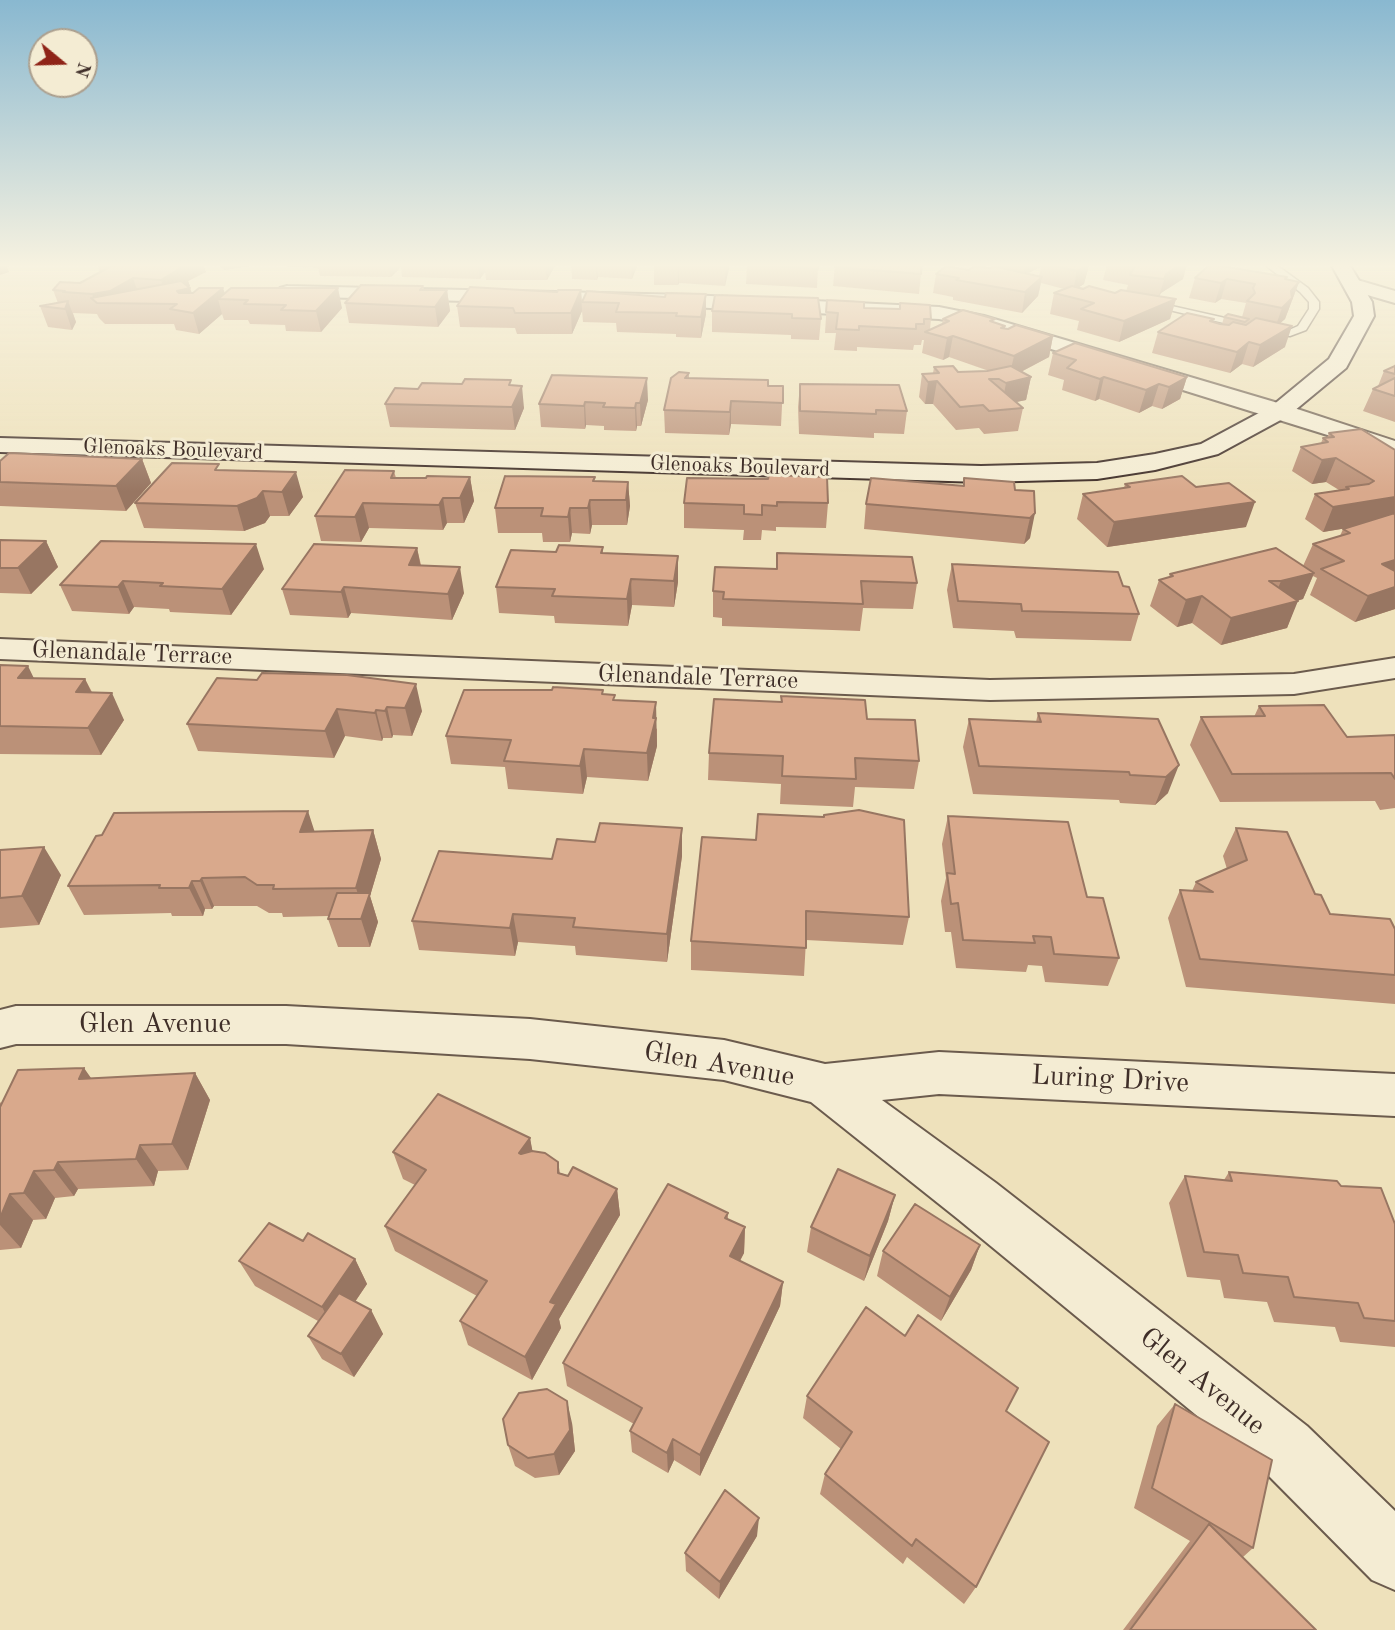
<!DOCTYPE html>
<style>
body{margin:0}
#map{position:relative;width:1395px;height:1630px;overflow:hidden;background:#eee1bb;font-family:"Old Standard TT",serif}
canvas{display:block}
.north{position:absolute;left:28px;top:28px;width:70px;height:70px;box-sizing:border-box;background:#f4ecd3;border:2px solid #aca08f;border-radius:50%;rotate:109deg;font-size:19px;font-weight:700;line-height:28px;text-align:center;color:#3f2e28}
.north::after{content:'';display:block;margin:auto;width:24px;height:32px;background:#8f2418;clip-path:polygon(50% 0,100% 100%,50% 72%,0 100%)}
</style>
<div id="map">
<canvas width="1395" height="1630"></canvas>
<div class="north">N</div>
</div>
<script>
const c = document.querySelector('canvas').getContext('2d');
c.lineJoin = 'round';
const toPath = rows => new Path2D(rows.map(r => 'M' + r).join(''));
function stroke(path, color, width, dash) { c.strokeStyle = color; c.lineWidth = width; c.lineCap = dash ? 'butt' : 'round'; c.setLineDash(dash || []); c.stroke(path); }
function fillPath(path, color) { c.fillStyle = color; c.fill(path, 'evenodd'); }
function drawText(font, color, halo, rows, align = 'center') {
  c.font = font + ' "Old Standard TT",serif'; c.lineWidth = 6; c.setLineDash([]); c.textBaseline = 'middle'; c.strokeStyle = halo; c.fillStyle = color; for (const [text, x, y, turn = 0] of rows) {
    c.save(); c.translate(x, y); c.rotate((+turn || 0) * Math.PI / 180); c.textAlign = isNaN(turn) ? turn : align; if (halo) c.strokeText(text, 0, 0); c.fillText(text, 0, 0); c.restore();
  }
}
const lane = toPath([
 [1264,264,1275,264,1308,288,1319,302,1319,309,1306,330,1290,336,1274,335,1140,303,1145,300,1274,329,1289,330,1298,326,1309,309,1309,302,1300,292,1264,264]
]);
const street = toPath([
 [1354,279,1395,291,1395,303,1347,289,1345,285,1354,279],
 [287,286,690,295,939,307,984,316,1288,406,1395,441,1395,456,974,325,939,319,690,307,280,296,278,292,280,288,287,286],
 [0,639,990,680,1294,674,1395,658,1395,678,1294,694,990,700,0,659,0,639],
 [16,1006,286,1006,530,1019,724,1040,825,1064,939,1052,1395,1074,1395,1116,939,1094,882,1100,996,1183,1307,1426,1395,1511,1395,1590,1372,1580,1263,1470,958,1219,811,1102,724,1080,530,1059,286,1044,16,1044,0,1048,0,1010,16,1006]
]);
const secondary = toPath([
 [1331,264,1349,264,1372,302,1374,316,1346,368,1288,416,1218,454,1155,470,1097,479,981,482,0,452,0,438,981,466,1097,463,1155,454,1201,444,1272,406,1329,359,1354,316,1352,302,1331,264]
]);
const wall = toPath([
 [97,264,203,264,206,272,188,281,190,286,188,287,190,288,192,293,225,293,342,308,321,332,286,331,285,325,250,324,248,320,224,320,222,314,199,334,176,330,174,324,105,324,99,318,97,314,73,313,76,322,72,330,48,327,40,306,58,303,53,290,80,283,100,272],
 [217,264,556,264,547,280,486,280,485,272,480,279,402,277,401,267,391,277,320,276,318,268,258,265,224,270],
 [571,264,638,264,632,279,598,277,597,280,572,279],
 [654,264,729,264,729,268,725,286,679,283,678,285,654,285],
 [747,264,818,264,817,288,746,284],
 [835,264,921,274,919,294,833,286],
 [1001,264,1084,264,1089,265,1084,284,1079,287,1115,293,1126,291,1128,285,1103,280,1107,264,1187,264,1183,279,1161,293,1159,296,1176,299,1170,319,1119,342,1077,330,1079,321,1050,314,1054,293,1064,289,1041,283,1038,296,1022,313,953,300,953,297,933,293,936,274,1000,267],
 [1041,267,1039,276,1027,273],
 [1195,278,1286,279,1299,282,1285,319,1280,323,1285,347,1253,367,1242,364,1230,373,1152,353,1158,332,1213,322,1222,324,1224,317,1242,317,1246,303,1221,299,1215,303,1189,298],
 [423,286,424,290,447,290,450,311,438,327,349,323,345,303],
 [581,290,582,301,587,291,706,314,701,338,676,337,676,334,617,332,616,323,583,322,582,311,572,334,517,334,515,328,460,327,457,306,557,292],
 [715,295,821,319,819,340,791,339,791,335,712,332,712,311],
 [827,300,864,308,931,319,930,330,942,324,943,319,994,323,1005,326,1005,329,1053,336,1049,357,1021,372,1031,377,1026,400,1016,402,1023,408,1018,431,984,434,979,428,956,430,933,404,925,404,919,397,922,374,933,373,934,367,958,372,989,371,949,357,943,360,922,353,924,340,922,340,921,345,914,345,913,350,857,347,857,351,834,350,836,333,825,333],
 [1053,353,1187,377,1180,399,1162,409,1152,406,1139,413,1099,399,1095,401,1062,390,1064,380,1048,375],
 [1395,364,1395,422,1363,411,1373,389,1378,386,1384,371,1394,366],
 [689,373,689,378,768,386,783,386,781,426,731,424,729,435,665,433,664,410],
 [800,384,907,411,904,434,874,433,874,438,799,434,798,407],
 [512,386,524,408,515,430,390,427,385,404,418,389],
 [648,400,641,426,637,426,636,431,604,430,604,426,586,425,585,429,541,427,539,404],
 [1329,433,1395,450,1395,609,1355,622,1310,595,1317,578,1313,576,1303,599,1297,601,1287,628,1221,645,1192,623,1177,627,1150,606,1159,580,1169,577,1170,574,1303,566,1313,544,1340,536,1343,529,1347,528,1323,532,1305,519,1315,494,1339,490,1326,482,1312,484,1292,471,1301,447,1321,443,1323,438,1327,438],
 [142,459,151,483,126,511,0,506,0,461],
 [221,470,303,497,289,516,270,516,265,523,244,531,144,528,135,503],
 [394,471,396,478,426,478,470,477,474,501,464,523,447,523,443,530,369,528,361,542,321,541,315,516],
 [687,478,828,503,826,528,776,527,776,531,762,530,761,540,743,540,744,530,684,528,684,503],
 [964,478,1015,490,1034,491,1030,538,1024,544,864,529,866,504,963,485],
 [595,481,628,482,630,506,627,525,592,525,590,534,572,533,570,542,543,542,542,533,498,533,495,508],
 [1125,484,1196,487,1246,527,1107,547,1077,519,1083,494,1124,488],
 [0,540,46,541,58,567,31,594,0,593],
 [603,547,603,553,678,582,674,607,632,605,628,626,555,623,554,616,499,613,496,587,556,552],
 [417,548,421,565,464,593,452,620,351,613,348,618,290,615,282,589],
 [777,553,917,583,913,609,863,608,860,631,722,626,722,618,713,617,713,591,777,569],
 [952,564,1123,586,1139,614,1131,641,1016,638,1014,631,953,628,947,590],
 [264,569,231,615,170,612,169,609,134,607,129,614,72,611,60,585],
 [0,665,34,678,85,679,92,692,124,720,101,755,0,754],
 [217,678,422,711,412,736,393,735,392,738,383,738,382,741,345,736,334,758,198,751,187,724],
 [603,694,615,700,657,729,657,746,648,781,587,777,583,794,508,789,505,767,451,764,446,736],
 [781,696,867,719,919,761,914,789,855,787,853,807,780,804,781,784,708,780,709,753,781,702],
 [1259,706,1347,737,1395,735,1395,808,1380,810,1375,801,1220,802,1190,745,1201,717,1254,717],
 [1038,713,1158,719,1168,793,1155,805,1120,803,1119,800,973,794,963,747,969,719,1036,722],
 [948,816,1087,897,1119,958,1108,986,1045,982,1042,966,1028,965,1026,972,956,968,951,932,945,932,941,901,946,878,942,844],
 [682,828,682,856,667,962,576,955,575,946,518,942,515,956,419,950,412,921,552,859,595,842],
 [1236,828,1315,894,1330,914,1395,929,1395,1004,1186,987,1168,918,1180,890,1192,891,1196,882,1227,869,1223,856],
 [373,830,381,859,370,896,378,922,370,947,338,947,328,919,329,916,283,917,282,913,269,913,257,906,214,906,212,909,205,909,203,916,172,916,171,913,84,915,68,886,315,831],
 [702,837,909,917,903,945,806,940,804,976,691,970,691,941],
 [0,850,61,875,39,925,0,928],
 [195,1073,210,1100,188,1170,158,1171,154,1186,78,1189,74,1196,55,1198,46,1219,33,1220,21,1248,0,1250,0,1102,2,1104,92,1078],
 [530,1138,532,1151,558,1162,560,1173,617,1189,620,1215,559,1319,561,1328,532,1380,468,1345,460,1321,477,1296,395,1251,385,1226,415,1185,403,1179,393,1152],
 [1229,1172,1341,1186,1395,1224,1395,1347,1340,1342,1335,1327,1274,1322,1267,1302,1224,1298,1220,1280,1187,1277,1169,1203,1185,1176,1224,1180],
 [895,1195,888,1221,864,1281,807,1252,811,1227],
 [728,1213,728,1219,745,1227,744,1253,740,1261,783,1282,780,1306,700,1476,674,1460,668,1473,632,1452,630,1431,634,1424,567,1386,563,1363],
 [303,1241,355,1259,367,1284,355,1302,371,1310,383,1334,354,1377,322,1359,308,1336,318,1321,255,1286,239,1261],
 [980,1245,971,1270,941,1321,877,1276,883,1251],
 [807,1396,1006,1411,976,1587,964,1604,907,1557,903,1564,820,1494,825,1474,841,1449,803,1418],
 [1175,1404,1253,1548,1243,1557,1316,1630,1123,1630,1190,1541,1134,1508,1157,1426],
 [572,1423,575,1451,559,1475,535,1478,515,1466,508,1445],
 [757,1536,719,1599,686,1571,685,1553]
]);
const shadedWall = toPath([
 [0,264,19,264,7,267,9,272,0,275],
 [178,264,203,264,206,272,188,281,190,286,183,290,190,288,196,309,177,293,167,300,161,280,180,269],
 [223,264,258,264,258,265,224,270],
 [389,264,400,264,401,267,391,277],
 [478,264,484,264,485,272,480,279],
 [545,264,556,264,547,280],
 [596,264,597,264,598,277,597,280],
 [631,264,638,264,632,279],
 [679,264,679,283,678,285,678,266],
 [726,264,729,264,729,268,725,286],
 [1026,264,1041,264,1041,267,1024,275],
 [1181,264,1187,264,1183,279,1161,293,1158,299,1166,274],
 [1089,265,1084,284,1073,291,1077,271],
 [1042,277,1038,296,1022,313,1025,292],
 [133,278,140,298,94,300,92,294],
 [1227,279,1221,299,1215,303,1221,283],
 [1299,282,1285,319,1275,328,1282,308,1291,291],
 [223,288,227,299,218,299,222,314,199,334,193,313],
 [338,288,342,308,321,332,316,311],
 [447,290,450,311,438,327,435,307],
 [581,290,582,311,572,334,571,313],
 [706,294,706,314,701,338,701,317],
 [1176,299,1170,319,1119,342,1124,321],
 [68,301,76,322,72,330,65,309],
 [1292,326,1285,347,1253,367,1260,345],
 [953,336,949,357,943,360,947,338],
 [1053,336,1049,357,1009,378,1014,356],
 [1249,342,1242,364,1230,373,1237,352],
 [1031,377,1026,400,1002,405,1006,383],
 [1104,377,1099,399,1095,401,1100,379],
 [1187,377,1180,399,1162,409,1169,387],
 [647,378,648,400,641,426,640,403],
 [937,381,933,404,925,404,928,382],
 [1159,384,1152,406,1139,413,1146,390],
 [522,386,524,408,515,430,512,407],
 [731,401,731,424,729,435,730,412],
 [585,402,586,425,585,429,584,406],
 [636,403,637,426,636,431,635,408],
 [1336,458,1326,482,1312,484,1322,460],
 [142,459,151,483,126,511,116,486],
 [296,472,303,497,289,516,282,492],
 [470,477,474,501,464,523,460,498],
 [628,482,630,506,627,525,626,500],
 [263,491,270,516,265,523,244,531,237,506],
 [1395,497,1395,520,1323,532,1333,507],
 [443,498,447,523,443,530,439,505],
 [590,500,592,525,590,534,588,508],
 [1255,502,1246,527,1107,547,1114,522],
 [363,503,369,528,361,542,355,517],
 [570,508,572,533,570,542,568,517],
 [1035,513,1030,538,1024,544,1030,518],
 [46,541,58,567,31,594,18,568],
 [256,544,264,569,231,615,222,589],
 [417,548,422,573,409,565],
 [678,556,678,582,674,607,674,581],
 [1395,560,1395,582,1382,564],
 [460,567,464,593,452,620,448,594],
 [1314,573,1303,599,1270,608,1281,581],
 [631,579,632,605,628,626,627,599],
 [123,581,134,607,129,614,118,587],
 [344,587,351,613,348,618,341,592],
 [1395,587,1395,609,1355,622,1368,596],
 [1202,596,1192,623,1177,627,1186,600],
 [1298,601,1287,628,1221,645,1231,618],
 [28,666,41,693,18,678],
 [85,679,98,706,76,692],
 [416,684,422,711,412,736,405,708],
 [112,693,124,720,101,755,88,728],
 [656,702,657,746,648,781,647,753],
 [387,707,393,735,392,738,385,711],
 [337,709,345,736,334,758,325,731],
 [376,710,383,738,382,741,375,713],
 [584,749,587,777,583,794,580,766],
 [1179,765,1168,793,1155,805,1166,777],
 [308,811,317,839,300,832],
 [682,828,682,856,667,962,667,934],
 [373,830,381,859,370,896,378,922,370,947,361,919,364,912,356,888],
 [44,847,61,875,39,925,22,896],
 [202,878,214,906,212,909,200,881],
 [192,881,205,909,203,916,189,888],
 [513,914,518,942,515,956,510,928],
 [84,1068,103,1095,79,1079],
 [195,1073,210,1100,188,1170,172,1144],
 [530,1138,535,1164,519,1153],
 [140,1145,158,1171,154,1186,136,1159],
 [58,1162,78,1189,74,1196,54,1170],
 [34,1171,55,1198,46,1219,24,1193],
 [617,1189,620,1215,559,1319,561,1328,532,1380,525,1357,550,1302],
 [10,1194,33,1220,21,1248,0,1225,0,1218],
 [895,1195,888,1221,864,1281,870,1256],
 [745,1227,744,1253,729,1281,730,1256],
 [980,1245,971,1270,941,1321,950,1297],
 [355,1259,367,1284,335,1331,322,1307],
 [783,1282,780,1306,700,1476,700,1455],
 [371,1310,383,1334,354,1377,341,1354],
 [567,1401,572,1423,575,1451,559,1475,554,1454],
 [673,1439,674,1460,668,1473,667,1453],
 [759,1518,757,1536,719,1599,720,1582]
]);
const building = toPath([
 [115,264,151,264,184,266,161,280,133,278,110,291,92,294,63,292,65,291,53,290,60,282,80,283,115,264],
 [654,264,679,264,678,266,654,265,654,264],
 [690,264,726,264,726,267,690,264],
 [747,264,818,264,818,269,747,264],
 [835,264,922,264,921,274,835,267,835,264],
 [1046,264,1084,264,1089,265,1077,271,1046,264],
 [1124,264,1181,264,1166,274,1164,279,1130,275,1135,266,1124,264],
 [1210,264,1287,277,1285,279,1299,282,1291,291,1292,298,1282,308,1247,301,1255,293,1253,288,1255,284,1227,279,1221,283,1195,278,1210,264],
 [946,266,969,270,974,266,990,268,993,266,1042,277,1025,292,956,280,959,278,936,274,946,266],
 [181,281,190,288,177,291,179,293,193,293,199,288,223,288,193,313,170,309,177,304,97,303,91,298,181,281],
 [361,285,423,286,420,290,447,290,435,307,345,303,361,285],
 [1072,286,1083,289,1089,286,1115,293,1121,290,1176,299,1124,321,1081,309,1094,303,1054,293,1072,286],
 [470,287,557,292,558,290,581,290,571,313,515,313,513,308,457,306,470,287],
 [231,288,338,288,316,311,281,310,286,305,244,304,248,300,218,299,231,288],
 [587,291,665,297,666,293,706,294,701,317,676,316,677,313,616,312,619,303,582,302,587,291],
 [715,295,818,298,821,319,792,318,792,314,712,311,715,295],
 [827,300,864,302,864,308,900,309,900,303,930,305,931,319,924,319,924,324,916,324,916,329,859,326,859,330,836,329,838,313,826,312,827,300],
 [68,301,65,309,40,306,68,301],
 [963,310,995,319,990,321,1005,326,1001,328,1008,329,1016,325,1053,336,1014,356,953,336,947,338,925,332,949,321,943,319,963,310],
 [1187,313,1214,319,1210,321,1220,324,1229,325,1233,322,1246,325,1256,318,1292,326,1260,345,1249,342,1237,352,1158,332,1187,313],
 [1228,314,1249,319,1245,322,1224,317,1228,314],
 [1075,343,1187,377,1169,387,1159,384,1146,390,1104,377,1100,379,1067,368,1076,360,1053,353,1075,343],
 [953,366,958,372,987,371,1011,366,1031,377,1006,383,999,379,989,379,1023,408,989,411,983,405,960,407,937,381,928,382,922,374,939,373,934,367,953,366],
 [1395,366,1395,374,1384,371,1395,366],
 [679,372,689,373,685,378,768,380,768,386,783,386,783,403,731,401,730,412,664,410,671,378,679,372],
 [552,375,647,378,640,403,636,403,635,408,603,407,605,403,585,402,584,406,539,404,552,375],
 [1395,378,1395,396,1373,389,1395,378],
 [465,379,511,380,509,385,522,386,512,407,385,404,395,388,418,389,422,383,462,384,465,379],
 [800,384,899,385,907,411,876,410,876,414,800,411,800,384],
 [1361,429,1395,450,1395,497,1333,507,1315,494,1349,489,1346,487,1369,484,1374,481,1336,458,1322,460,1301,447,1328,442,1323,438,1334,437,1329,433,1361,429],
 [9,453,142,459,116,486,0,482,0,461,9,453],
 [172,463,219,464,215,470,296,472,282,492,263,491,257,498,237,506,135,503,172,463],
 [345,470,394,471,391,478,426,478,427,476,470,477,460,498,443,498,439,505,363,503,355,517,315,516,345,470],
 [769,475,827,477,828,503,777,502,777,506,762,505,762,515,744,514,744,505,684,503,687,478,768,479,769,475],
 [505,476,595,477,593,481,628,482,626,500,590,500,588,508,570,508,568,517,541,516,543,508,495,508,505,476],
 [1182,476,1196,487,1229,483,1255,502,1114,522,1083,494,1130,487,1125,484,1182,476],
 [871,478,964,486,964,478,1014,482,1015,490,1034,491,1035,513,1030,518,866,504,871,478],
 [1395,513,1395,560,1382,564,1395,571,1395,587,1368,596,1321,569,1344,561,1313,544,1350,533,1343,529,1395,513],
 [0,540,46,541,18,568,0,568,0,540],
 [101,541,256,544,222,589,160,586,163,583,123,581,118,587,60,585,101,541],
 [314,544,417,548,409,565,460,567,448,594,344,587,341,592,282,589,314,544],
 [559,545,603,547,601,553,678,556,674,581,631,579,627,599,552,596,555,589,496,587,511,550,556,552,559,545],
 [1276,548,1314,573,1281,581,1269,581,1298,601,1231,618,1202,596,1186,600,1159,580,1173,576,1170,574,1276,548],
 [777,553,912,557,917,583,861,581,863,604,723,599,724,592,713,591,715,567,777,569,777,553],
 [952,564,1118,572,1123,586,1129,587,1139,614,1022,611,1021,604,958,601,952,564],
 [0,665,28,666,18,678,85,679,76,692,112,693,88,728,0,726,0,665],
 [262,673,347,675,416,684,405,708,387,707,385,711,376,710,375,713,337,709,325,731,187,724,217,678,257,680,262,673],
 [553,687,603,690,602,694,615,695,613,700,656,702,653,718,656,718,647,753,584,749,580,766,504,761,511,740,446,736,464,690,552,690,553,687],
 [781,696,865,700,867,719,915,720,919,761,855,758,856,779,782,776,783,756,709,753,714,699,782,702,781,696],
 [1324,705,1347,737,1395,735,1395,779,1391,773,1232,774,1201,717,1265,716,1259,706,1324,705],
 [1038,713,1158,719,1179,765,1166,777,1130,775,1129,772,979,766,969,719,1041,722,1038,713],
 [859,810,904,820,909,917,806,911,806,948,691,941,702,837,756,840,758,814,824,817,824,815,859,810],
 [308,811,300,832,373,830,356,888,273,889,274,885,257,885,245,877,202,878,200,881,192,881,189,888,159,888,160,885,68,886,96,836,102,835,114,813,308,811],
 [948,816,1068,822,1087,897,1103,898,1119,958,1054,954,1051,937,1033,936,1035,943,963,940,958,903,951,904,947,873,955,874,948,816],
 [600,823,682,828,667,934,573,927,575,918,513,914,510,928,412,921,439,851,552,859,557,839,595,842,600,823],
 [1236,828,1287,832,1315,894,1321,895,1330,914,1390,919,1395,929,1395,975,1200,959,1180,890,1213,892,1196,882,1247,860,1236,828],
 [44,847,22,896,0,898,0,850,44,847],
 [337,893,370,893,361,919,328,919,337,893],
 [84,1068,79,1079,195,1073,172,1144,140,1145,136,1159,58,1162,54,1170,34,1171,24,1193,10,1194,0,1218,0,1107,18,1070,84,1068],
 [438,1094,530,1138,519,1153,521,1154,532,1151,545,1153,558,1162,558,1173,568,1176,573,1167,617,1189,550,1302,556,1304,525,1357,460,1321,487,1281,385,1226,426,1170,393,1152,438,1094],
 [838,1169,895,1195,870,1256,811,1227,838,1169],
 [1229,1172,1337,1181,1341,1186,1381,1188,1395,1224,1395,1321,1364,1318,1358,1303,1294,1297,1288,1277,1243,1273,1238,1255,1204,1252,1185,1176,1232,1181,1229,1172],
 [668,1184,728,1213,725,1218,745,1227,730,1256,783,1282,700,1455,673,1439,667,1453,630,1431,642,1408,563,1363,668,1184],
 [915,1204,980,1245,950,1297,883,1251,915,1204],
 [269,1223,303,1241,308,1233,355,1259,322,1307,239,1261,269,1223],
 [339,1293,371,1310,341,1354,308,1336,339,1293],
 [866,1307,905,1336,918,1315,1018,1388,1006,1411,1049,1442,976,1587,916,1539,912,1546,825,1474,852,1432,807,1396,866,1307],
 [547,1389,567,1401,570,1430,554,1454,528,1458,508,1445,503,1419,519,1393,547,1389],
 [1175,1404,1272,1460,1253,1548,1152,1488,1175,1404],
 [725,1490,759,1518,720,1582,685,1553,725,1490],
 [1209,1524,1316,1630,1130,1630,1209,1524]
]);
const farStreetnames = [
 ["Glenoaks Boulevard",173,450,2],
 ["Glenoaks Boulevard",740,467,2]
];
const streetNames = [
 ["Glenandale Terrace",132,654,2],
 ["Glenandale Terrace",698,678,2]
];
const nearStreetnames = [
 ["Glen Avenue",155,1025],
 ["Glen Avenue",719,1065,10],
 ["Luring Drive",1110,1080,3],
 ["Glen Avenue",1202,1382,39]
];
stroke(lane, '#6b5b4d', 3);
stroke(street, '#6b5b4d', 4);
stroke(secondary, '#3f2e28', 4);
fillPath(lane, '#f4ecd3');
fillPath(street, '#f4ecd3');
fillPath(secondary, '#f4ecd3');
fillPath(wall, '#bb9178');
fillPath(shadedWall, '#987662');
fillPath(building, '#d9a98c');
stroke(building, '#987662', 2);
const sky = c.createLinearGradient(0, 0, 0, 492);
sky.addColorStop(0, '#89b8d0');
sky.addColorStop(0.54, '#f7f2e0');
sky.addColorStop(1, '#f7f2e000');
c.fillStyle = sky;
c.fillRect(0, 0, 1395, 492);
drawText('21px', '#3f2e28', '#f4ecd3', farStreetnames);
drawText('24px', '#3f2e28', '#f4ecd3', streetNames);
drawText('28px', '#3f2e28', '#f4ecd3', nearStreetnames);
</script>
